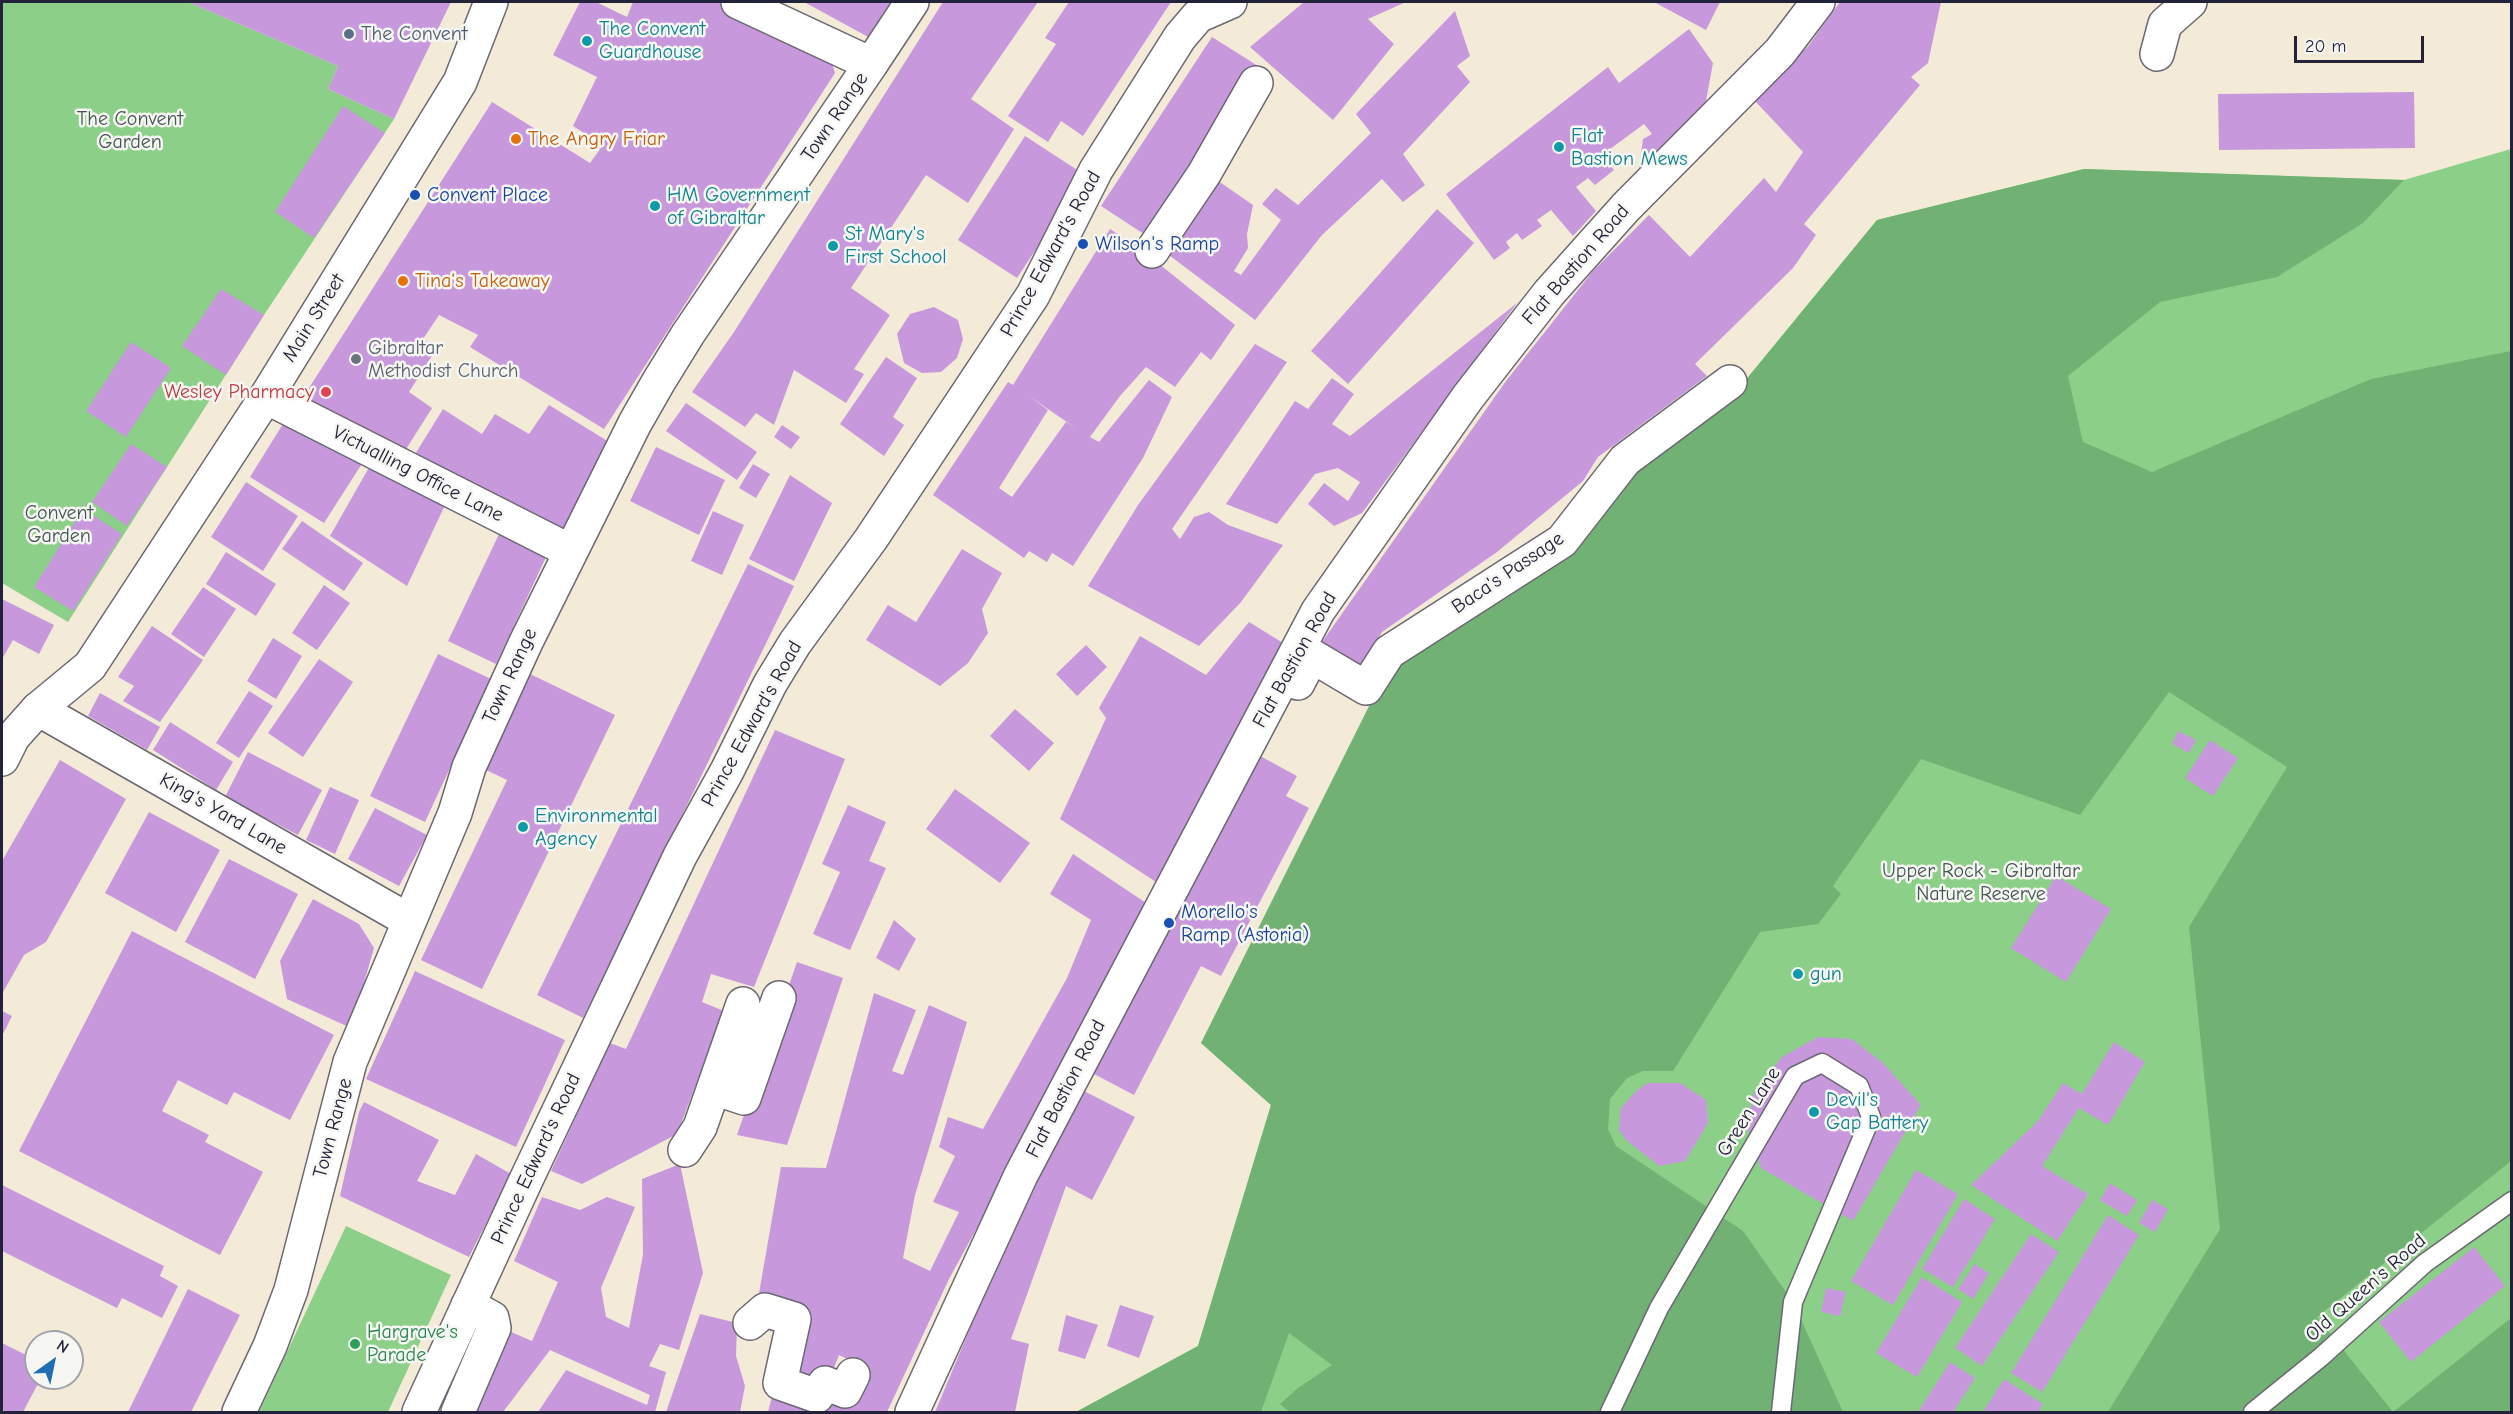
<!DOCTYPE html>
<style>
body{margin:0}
#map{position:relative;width:2513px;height:1414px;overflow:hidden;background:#f3ead8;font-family:"Comic Neue",sans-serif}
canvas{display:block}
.frame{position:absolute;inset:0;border:3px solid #22223b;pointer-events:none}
.north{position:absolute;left:24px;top:1330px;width:60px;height:60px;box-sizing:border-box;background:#f6f6f2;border:2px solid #a1a1a9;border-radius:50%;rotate:33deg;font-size:16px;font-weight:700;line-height:24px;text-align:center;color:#22223b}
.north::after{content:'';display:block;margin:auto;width:21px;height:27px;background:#1f6fb2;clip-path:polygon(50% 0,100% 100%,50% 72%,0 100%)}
.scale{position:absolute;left:2294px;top:36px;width:130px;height:27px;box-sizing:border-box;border:3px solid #22223b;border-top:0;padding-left:8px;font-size:18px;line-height:21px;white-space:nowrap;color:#22223b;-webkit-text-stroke:4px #f6f6f2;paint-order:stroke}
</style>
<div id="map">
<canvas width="2513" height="1414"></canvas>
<div class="frame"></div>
<div class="north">N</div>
<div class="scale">20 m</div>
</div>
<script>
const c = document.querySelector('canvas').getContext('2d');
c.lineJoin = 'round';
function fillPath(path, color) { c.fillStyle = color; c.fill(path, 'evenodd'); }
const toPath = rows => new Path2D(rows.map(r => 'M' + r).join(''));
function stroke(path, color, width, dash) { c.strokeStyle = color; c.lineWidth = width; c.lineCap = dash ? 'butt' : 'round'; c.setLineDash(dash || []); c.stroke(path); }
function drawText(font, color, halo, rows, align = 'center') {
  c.font = font + ' "Comic Neue",sans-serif'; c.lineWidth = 5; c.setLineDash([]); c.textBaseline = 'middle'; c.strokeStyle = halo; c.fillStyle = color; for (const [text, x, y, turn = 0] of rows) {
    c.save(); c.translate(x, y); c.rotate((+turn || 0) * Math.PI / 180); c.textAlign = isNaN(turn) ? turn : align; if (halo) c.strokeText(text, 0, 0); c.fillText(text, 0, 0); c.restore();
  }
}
const green = toPath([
 [2,2,188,2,338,66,328,89,394,119,264,315,68,622,2,583],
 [2511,149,2511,1412,1076,1412,1198,1346,1271,1105,1201,1043,1877,220,2084,169,2404,180],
 [346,1226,451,1275,388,1412,259,1412]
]);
const forest = toPath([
 [2084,169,2404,180,2363,223,2277,277,2160,302,2068,376,2083,442,2152,472,2371,379,2511,351,2511,1161,2317,1317,2393,1412,2511,1318,2511,1412,2108,1412,2220,1229,2189,927,2287,767,2169,692,2080,815,1921,759,1833,886,1841,894,1818,924,1760,932,1673,1071,1643,1071,1627,1078,1610,1099,1608,1129,1616,1146,1743,1231,1793,1302,1843,1412,1290,1412,1280,1404,1298,1388,1332,1365,1289,1333,1261,1412,1076,1412,1198,1346,1271,1105,1201,1043,1394,656,1629,469,1736,392,1877,220]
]);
const building = toPath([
 [188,2,451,2,394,119,328,89,338,66],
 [580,2,596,2,627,17,633,2,718,2,828,51,835,73,604,429,470,347,478,335,439,315,423,339,437,348,409,392,432,408,403,454,300,402,492,102,590,163,603,145,573,126,597,77,553,55],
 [804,2,893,2,872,39],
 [943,2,1038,2,971,99,1014,129,968,203,926,175,851,288,890,315,854,369,864,374,846,403,794,370,774,425,756,413,745,427,692,392,734,332],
 [1069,2,1171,2,1083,136,1061,121,1048,142,1008,116,1056,44,1045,38],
 [1304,2,1406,2,1368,19,1394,44,1333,120,1250,47],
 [1654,2,1720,2,1706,30],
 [1840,2,1941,2,1928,63,1911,77,1920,85,1804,224,1816,235,1793,268,1695,364,1707,376,1598,457,1583,481,1497,552,1382,632,1361,669,1322,642,1506,381,1593,271,1649,215,1690,257,1764,178,1776,192,1803,152,1755,101,1809,45],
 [1455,11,1470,56,1457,66,1470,82,1403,154,1425,185,1403,202,1382,179,1322,235,1255,320,1161,249,1211,176,1253,205,1247,234,1248,248,1234,271,1241,275,1281,220,1262,204,1276,188,1298,205,1371,133,1356,114],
 [1689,29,1713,63,1705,106,1639,168,1643,139,1652,134,1644,124,1602,155,1614,170,1595,185,1588,178,1576,187,1596,211,1573,236,1551,210,1537,220,1542,226,1522,240,1517,233,1506,242,1510,248,1494,260,1446,194,1608,67,1619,83],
 [1212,37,1258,66,1147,236,1101,206],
 [2414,92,2415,148,2219,150,2218,94],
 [343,106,385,133,314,238,275,212],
 [1025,136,1085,175,1017,278,958,240],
 [1437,209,1474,243,1348,384,1311,351],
 [1110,229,1143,251,1235,325,1211,360,1201,352,1175,387,1146,367,1120,396,1090,437,1099,442,1149,380,1172,397,1143,458,1073,566,1052,553,1047,562,1029,551,1024,558,933,495,1008,382,1013,385],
 [1029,396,1077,429,1066,422,1012,497,999,488,1048,410],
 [221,289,264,315,226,375,182,346],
 [1517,303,1362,513,1334,526,1308,504,1324,483,1348,501,1360,482,1338,468,1315,474,1277,524,1226,504,1295,401,1308,409,1332,378,1354,394,1332,424,1350,436],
 [934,307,958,320,963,339,957,358,941,372,922,373,904,363,897,334,910,314],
 [131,342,171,368,126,437,86,411],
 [1255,344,1287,362,1172,529,1180,539,1194,517,1209,512,1228,525,1283,545,1241,602,1199,646,1088,586,1138,505],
 [886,357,917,378,893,417,904,425,884,456,840,424],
 [686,403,757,452,737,480,666,431],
 [549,405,614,445,567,533,414,456,443,409,482,434,495,414,529,434],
 [286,419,365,459,324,523,250,477],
 [782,425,800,437,791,449,774,437],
 [131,444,167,467,127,526,92,502],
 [656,447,725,480,699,535,630,501],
 [371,464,446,503,407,586,330,536],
 [753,464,770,474,756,498,739,488],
 [790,475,832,503,794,581,749,559],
 [246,482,298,516,263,571,211,537],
 [83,509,122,534,73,611,34,587],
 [713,511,744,525,722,575,691,561],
 [302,521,363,563,344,591,282,549],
 [500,532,547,555,496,664,448,641],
 [962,549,1002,573,982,609,988,633,968,663,940,686,866,640,888,605,916,622],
 [226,552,276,584,256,616,206,584],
 [748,564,794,586,583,1018,537,995],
 [324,585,350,603,317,650,292,633],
 [203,587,236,609,204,657,171,634],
 [2,599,54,625,39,654,13,640,2,659],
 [1249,622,1288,646,1159,884,1060,819,1106,718,1099,708,1140,636,1206,675],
 [152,626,203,660,160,722,123,701,134,686,118,677],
 [273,638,302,656,276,699,247,681],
 [1086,645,1107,667,1077,696,1056,674],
 [438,654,491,679,425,822,370,796],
 [319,659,353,682,303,757,268,733],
 [528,673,615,715,482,989,421,960,507,780,482,768],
 [249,691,273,706,239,758,216,743],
 [100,693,160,727,147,750,88,716],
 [1015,709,1054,743,1029,771,990,736],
 [170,722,233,762,216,790,153,750],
 [775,730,845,759,754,987,711,974,702,1002,724,1011,677,1134,582,1184,551,1171,610,1043,626,1049],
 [2178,731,2196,740,2189,753,2172,744],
 [2210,740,2238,758,2213,796,2185,778],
 [248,752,322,790,298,835,225,797],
 [1260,756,1297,776,1286,796,1309,808,1221,976,1201,966,1134,1095,1094,1074],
 [60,760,126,799,46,942,24,955,2,994,2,861],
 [330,787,359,800,335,854,306,840],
 [955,789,1030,843,1000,883,926,829],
 [848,805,886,822,869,861,886,868,850,950,813,934,840,872,822,864],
 [375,808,427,835,399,886,348,859],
 [149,812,220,850,176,932,105,893],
 [1073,854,1152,907,949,1279,887,1412,768,1412,774,1389,841,1404,850,1402,865,1368,839,1355,830,1378,816,1375,812,1386,790,1378,812,1316,758,1299,781,1167,826,1168,874,993,916,1010,892,1071,903,1075,929,1005,967,1022,915,1195,903,1258,930,1271,959,1212,933,1202,955,1156,939,1147,948,1117,983,1129,1067,978,1091,920,1050,894],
 [229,859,298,894,255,979,185,942],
 [2056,876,2111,909,2066,982,2011,948],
 [313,899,359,924,374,948,351,1028,287,999,280,961],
 [894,920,916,939,899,971,876,958],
 [132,931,334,1035,290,1120,234,1092,227,1105,178,1080,162,1111,209,1135,205,1142,263,1172,220,1255,19,1151],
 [797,962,843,978,787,1145,737,1135],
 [415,971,565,1040,516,1147,366,1079],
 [2,1011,12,1016,2,1036],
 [1818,1037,1852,1039,1883,1063,1921,1105,1853,1221,1761,1168,1747,1127,1754,1092,1782,1057],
 [2114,1042,2145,1062,2108,1125,2079,1108,2042,1166,2088,1194,2057,1241,1971,1185,2038,1121,2063,1083,2082,1094],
 [1648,1083,1680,1083,1706,1100,1708,1123,1685,1161,1659,1166,1626,1140,1619,1130,1621,1108,1636,1091],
 [1084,1091,1135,1117,1092,1200,1066,1186,1011,1339,1029,1344,1015,1412,935,1412,971,1326,1041,1174],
 [364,1102,439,1140,417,1181,455,1195,476,1154,511,1174,469,1257,340,1196,359,1112],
 [680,1164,703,1273,679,1350,660,1344,649,1366,666,1372,655,1412,538,1412,566,1370,647,1405,650,1395,550,1350,503,1412,471,1412,504,1329,532,1341,558,1282,514,1261,542,1197,580,1210,607,1197,635,1207,601,1288,606,1317,629,1328,643,1255,642,1179],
 [1916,1170,1958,1194,1893,1305,1851,1281],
 [2110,1183,2137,1200,2127,1216,2100,1200],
 [2,1185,164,1266,160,1276,178,1286,162,1318,122,1298,117,1308,2,1251],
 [1964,1199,1995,1219,1953,1287,1922,1269],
 [2152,1200,2168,1209,2155,1232,2139,1223],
 [2108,1215,2139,1235,2042,1392,2011,1373],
 [2031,1234,2059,1252,1982,1366,1955,1348],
 [2474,1247,2505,1286,2411,1362,2379,1322],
 [1975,1264,1989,1273,1973,1299,1958,1289],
 [1922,1277,1962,1302,1917,1377,1876,1353],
 [1826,1288,1846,1292,1840,1316,1821,1312],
 [188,1289,240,1315,191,1412,128,1412],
 [1120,1305,1154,1316,1139,1358,1107,1346],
 [700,1314,737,1323,736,1356,745,1386,740,1412,666,1412],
 [1066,1315,1098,1325,1085,1359,1058,1351],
 [2,1343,36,1360,36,1378,41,1378,23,1412,7,1412,2,1410],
 [1950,1362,1975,1378,1953,1412,1918,1412],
 [2004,1379,2043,1404,2038,1412,1983,1412]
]);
const lane = toPath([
 [1610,1412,1659,1308,1795,1076,1822,1063,1859,1086,1871,1117,1793,1302,1781,1412],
 [2253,1412,2321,1357,2425,1263,2512,1201]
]);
const street = toPath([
 [2157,54,2165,24,2190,2],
 [1152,251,1204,174,1256,83],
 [266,397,570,551],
 [1291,679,1298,683,1312,656,1366,688,1389,652,1562,541,1625,460,1730,382],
 [38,709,408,920],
 [714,1088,744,1098,779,998],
 [685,1150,700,1127,743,1004],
 [750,1323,765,1310,794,1319,780,1383,817,1396,825,1383,845,1391,853,1375],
 [239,1412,270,1346,291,1290,350,1062,455,813,469,767,526,642,635,423,659,381,688,334,871,64],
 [458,1412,494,1328,492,1318,468,1305],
 [912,1412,1021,1175,1318,611,1468,397,1549,293,1626,207,1780,52,1818,2]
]);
const secondary = toPath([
 [738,2,871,64,912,2],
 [2,759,13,737,38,709,90,666,266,397,460,82,491,2],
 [419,1412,526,1180,680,856,727,771,770,684,795,643,871,539,1033,295,1096,170,1180,37,1198,16,1230,2]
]);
const markers = [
 [349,34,6,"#5c6f8a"],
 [587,41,6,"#0f9aa8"],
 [516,139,6,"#e8710a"],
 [1559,147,6,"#0f9aa8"],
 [415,195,6,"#1a4fb4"],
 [655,206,6,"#0f9aa8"],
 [1083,244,6,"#1a4fb4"],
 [833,246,6,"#0f9aa8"],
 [403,281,6,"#e8710a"],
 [356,359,6,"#6b7280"],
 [326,392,6,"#e0444e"],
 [523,827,6,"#0f9aa8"],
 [1169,923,6,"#1a4fb4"],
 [1798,974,6,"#0f9aa8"],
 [1814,1112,6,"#0f9aa8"],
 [355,1344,6,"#2e9e5b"]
];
const cultureNames = [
 ["The Convent",599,29],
 ["Guardhouse",599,52],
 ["Flat",1571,136],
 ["Bastion Mews",1571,159],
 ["HM Government",667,195],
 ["of Gibraltar",667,218],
 ["St Mary's",845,234],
 ["First School",845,257],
 ["Environmental",535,816],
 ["Agency",535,839],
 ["gun",1810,974],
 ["Devil's",1826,1100],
 ["Gap Battery",1826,1123]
];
const serviceNames = [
 ["The Convent",361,34]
];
const streetNames = [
 ["Town Range",835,117,-56],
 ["Prince Edward's Road",1051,254,-61],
 ["Flat Bastion Road",1576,265,-49],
 ["Main Street",314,318,-58],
 ["Victualling Office Lane",418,474,27],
 ["Baca's Passage",1508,573,-34],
 ["Flat Bastion Road",1295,660,-61],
 ["Town Range",510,676,-65],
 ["Prince Edward's Road",752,724,-61],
 ["King's Yard Lane",223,814,30],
 ["Flat Bastion Road",1066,1089,-63],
 ["Green Lane",1749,1112,-58],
 ["Town Range",333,1128,-75],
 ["Prince Edward's Road",536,1159,-65],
 ["Old Queen's Road",2366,1288,-41]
];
const parkNames = [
 ["The Convent",130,119],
 ["Garden",130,142],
 ["Convent",59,513],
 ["Garden",59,536],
 ["Upper Rock - Gibraltar",1981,871],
 ["Nature Reserve",1981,894]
];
const foodNames = [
 ["The Angry Friar",528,139],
 ["Tina's Takeaway",415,281]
];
const transitNames = [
 ["Convent Place",427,195],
 ["Wilson's Ramp",1095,244],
 ["Morello's",1181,912],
 ["Ramp (Astoria)",1181,935]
];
const worshipNames = [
 ["Gibraltar",368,348],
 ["Methodist Church",368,371]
];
const healthNames = [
 ["Wesley Pharmacy",314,392]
];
const leisureNames = [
 ["Hargrave's",367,1332],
 ["Parade",367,1355]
];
fillPath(green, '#8ccf88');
fillPath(forest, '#71b274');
fillPath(building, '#c799dc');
stroke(lane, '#6b6872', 21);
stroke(street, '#6b6872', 36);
stroke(secondary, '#6b6872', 36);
stroke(lane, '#fff', 18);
stroke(street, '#fff', 33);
stroke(secondary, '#fff', 33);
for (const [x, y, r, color] of markers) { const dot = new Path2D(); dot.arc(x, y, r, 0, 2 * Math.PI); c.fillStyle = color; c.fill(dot); stroke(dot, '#f6f6f2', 2); }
drawText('20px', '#0d838f', '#f6f6f2', cultureNames, 'left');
drawText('20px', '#4e5e75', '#f6f6f2', serviceNames, 'left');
drawText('20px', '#22223b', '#f6f6f2', streetNames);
drawText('20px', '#425652', '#f6f6f2', parkNames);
drawText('20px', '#c56008', '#f6f6f2', foodNames, 'left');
drawText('20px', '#164399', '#f6f6f2', transitNames, 'left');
drawText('20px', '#5b616d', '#f6f6f2', worshipNames, 'left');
drawText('20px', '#be3a42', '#f6f6f2', healthNames, 'right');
drawText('20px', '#27864d', '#f6f6f2', leisureNames, 'left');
</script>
